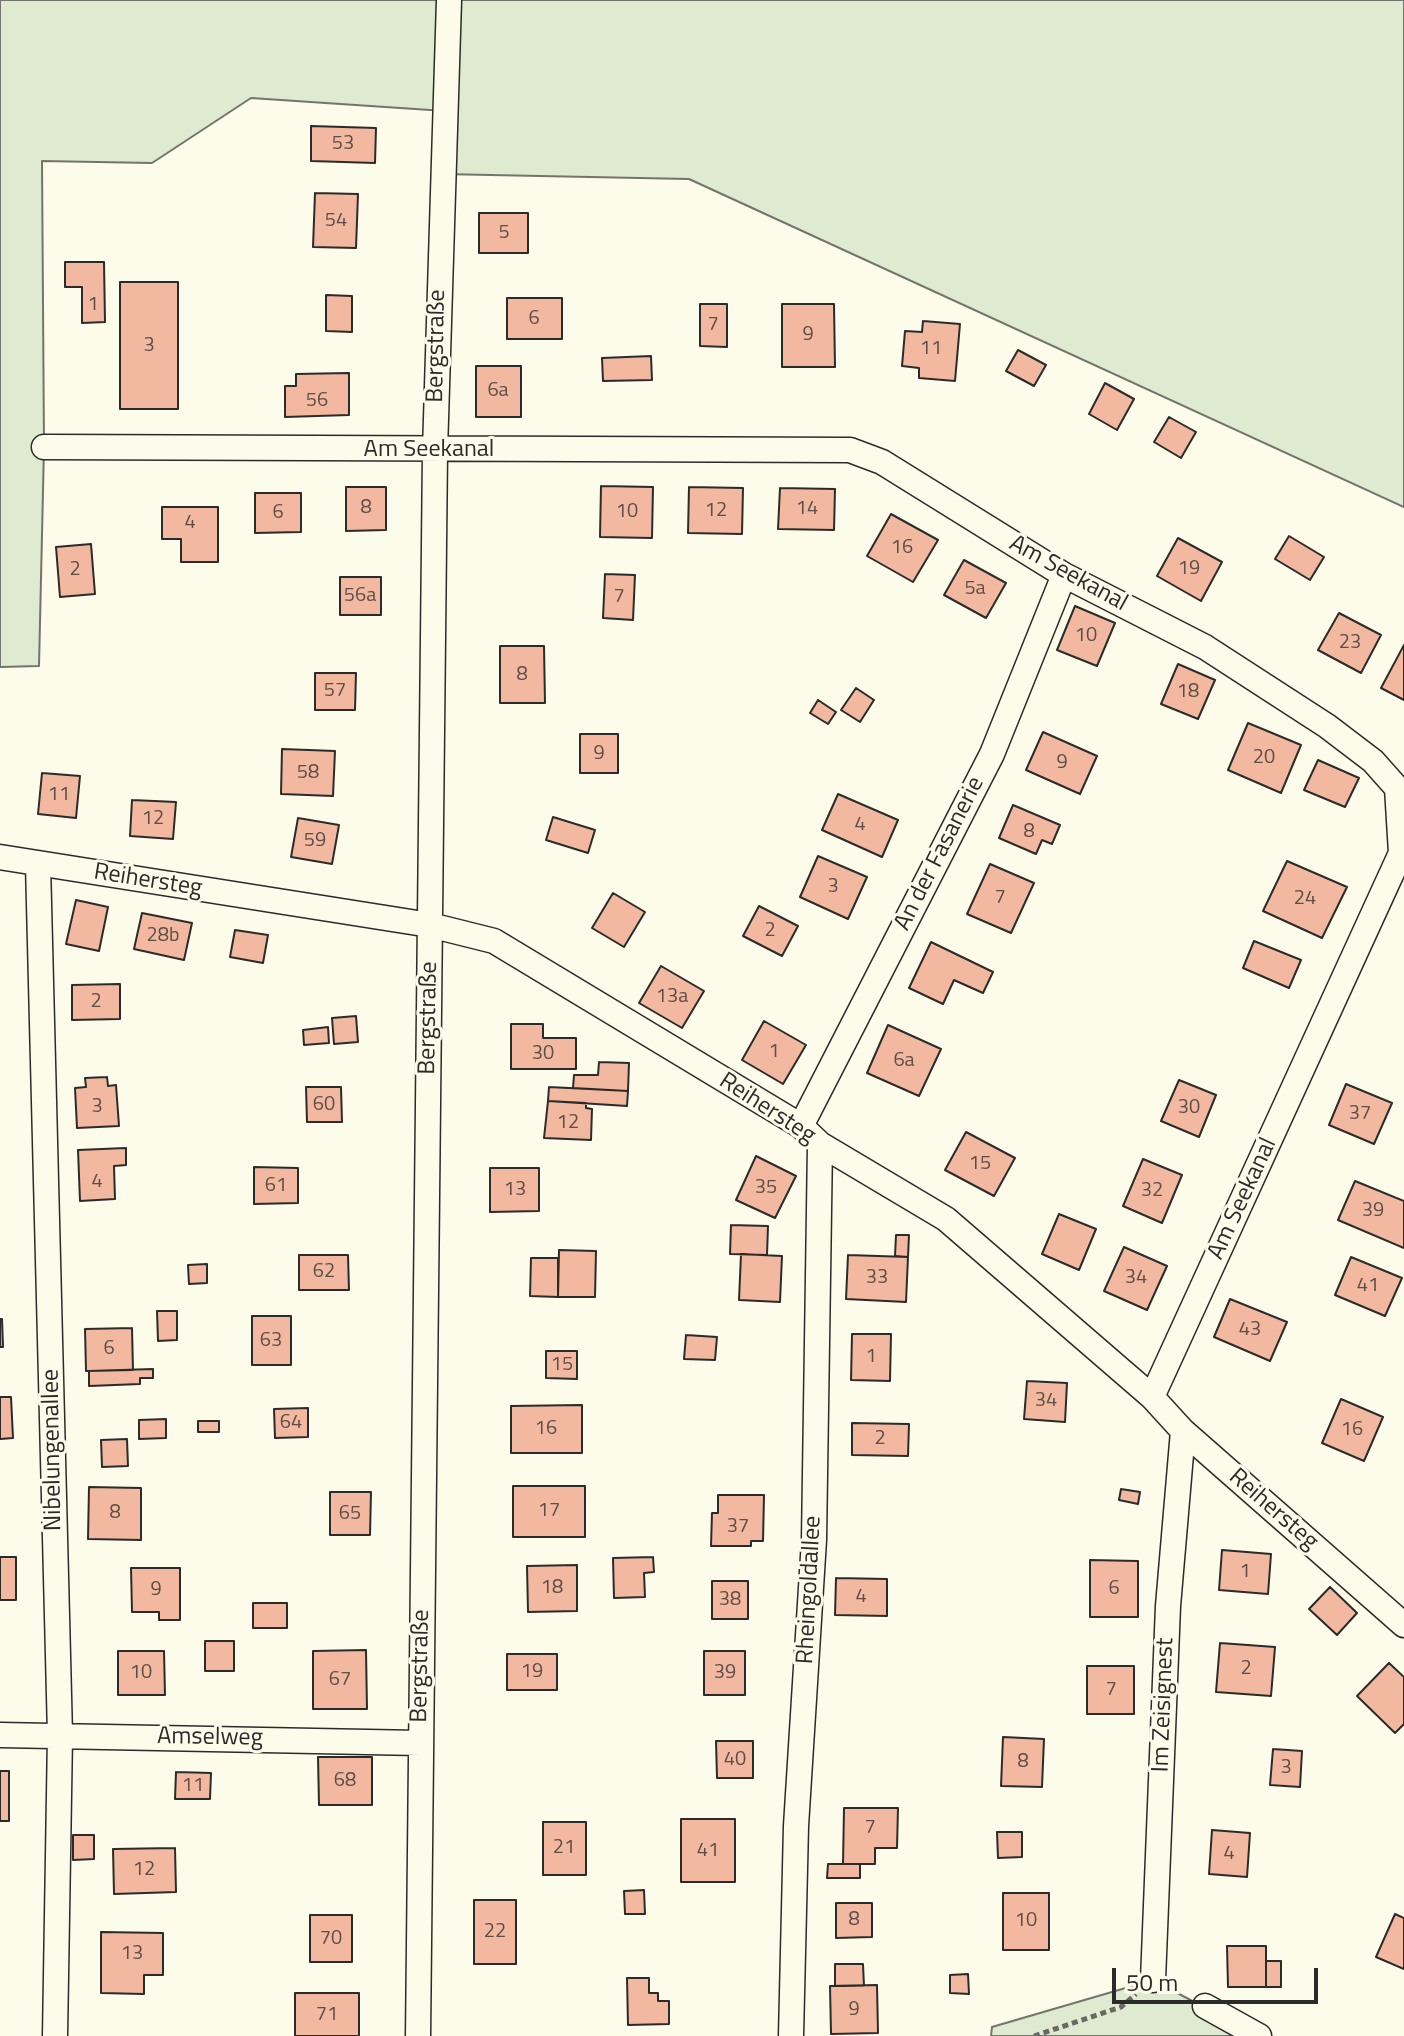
<!DOCTYPE html>
<meta charset="utf-8">
<style>
body{margin:0}
#map{position:relative;width:1404px;height:2036px;overflow:hidden;background:#fdfbea;font-family:"Titillium Web",sans-serif}
canvas{display:block}
.scale{position:absolute;left:1112px;top:1968px;width:206px;height:36px;box-sizing:border-box;border:4px solid #2b2b2b;border-top:0;padding-left:10px;font-size:24px;line-height:28px;white-space:nowrap;color:#2b2b2b;-webkit-text-stroke:6px #fdfbea;paint-order:stroke}
</style>
<div id="map">
<canvas width="1404" height="2036"></canvas>
<div class="scale">50 m</div>
</div>
<script>
const c = document.querySelector('canvas').getContext('2d');
c.lineJoin = 'round';
function fillPath(path, color) { c.fillStyle = color; c.fill(path, 'evenodd'); }
const toPath = rows => new Path2D(rows.map(r => 'M' + r).join(''));
function stroke(path, color, width, dash) { c.strokeStyle = color; c.lineWidth = width; c.lineCap = dash ? 'butt' : 'round'; c.setLineDash(dash || []); c.stroke(path); }
function drawText(font, color, halo, rows, align = 'center') {
  c.font = font + ' "Titillium Web",sans-serif'; c.lineWidth = 6; c.setLineDash([]); c.textBaseline = 'middle'; c.strokeStyle = halo; c.fillStyle = color; for (const [text, x, y, turn = 0] of rows) {
    c.save(); c.translate(x, y); c.rotate((+turn || 0) * Math.PI / 180); c.textAlign = isNaN(turn) ? turn : align; if (halo) c.strokeText(text, 0, 0); c.fillText(text, 0, 0); c.restore();
  }
}
const green = toPath([
 [0,0,1404,0,1404,507,689,179,441,174,445,111,251,98,152,163,42,161,44,447,39,666,0,667,0,0],
 [1153,1980,1258,2036,991,2036,992,2027,1153,1980]
]);
const building = toPath([
 [311,126,376,128,375,163,311,161,311,126],
 [315,193,358,194,356,248,313,247,315,193],
 [479,213,528,213,528,253,479,253,479,213],
 [65,262,104,262,105,322,82,323,82,287,65,287,65,262],
 [120,282,178,282,178,409,120,409,120,282],
 [326,295,352,296,352,332,326,331,326,295],
 [507,298,562,298,562,339,507,339,507,298],
 [700,304,727,304,727,347,700,346,700,304],
 [782,304,834,304,835,367,782,367,782,304],
 [923,321,960,324,955,381,919,378,919,368,902,366,905,331,922,332,923,321],
 [1018,350,1046,365,1034,386,1006,371,1018,350],
 [651,356,652,380,603,381,602,358,651,356],
 [476,366,521,366,521,417,476,417,476,366],
 [349,373,349,415,285,417,285,386,296,386,296,374,349,373],
 [1105,383,1134,399,1117,430,1089,414,1105,383],
 [1169,417,1196,432,1181,458,1154,442,1169,417],
 [601,486,653,487,652,538,600,537,601,486],
 [346,487,386,487,386,530,346,531,346,487],
 [689,487,743,488,742,534,688,533,689,487],
 [780,488,835,489,834,530,778,529,780,488],
 [255,493,301,493,301,532,255,533,255,493],
 [162,507,218,507,218,562,181,562,181,539,162,539,162,507],
 [891,514,938,540,913,582,867,556,891,514],
 [1289,536,1324,557,1310,580,1275,559,1289,536],
 [1178,538,1222,562,1201,601,1157,576,1178,538],
 [91,544,95,594,60,597,56,547,91,544],
 [964,560,1006,583,986,618,944,595,964,560],
 [605,574,635,575,633,620,603,618,605,574],
 [340,577,381,577,381,615,340,615,340,577],
 [1075,606,1115,623,1097,666,1057,650,1075,606],
 [1339,613,1381,635,1361,673,1318,650,1339,613],
 [1404,645,1404,700,1381,688,1404,645],
 [500,646,544,646,545,703,500,703,500,646],
 [1178,664,1215,680,1198,719,1161,704,1178,664],
 [315,673,356,673,355,710,315,710,315,673],
 [856,688,874,700,860,722,841,710,856,688],
 [818,700,836,712,828,724,810,713,818,700],
 [1248,723,1301,745,1281,793,1228,770,1248,723],
 [1043,732,1097,756,1080,794,1026,770,1043,732],
 [580,734,618,734,618,773,580,773,580,734],
 [282,749,335,751,333,796,281,794,282,749],
 [1318,760,1359,778,1345,807,1304,790,1318,760],
 [42,773,80,776,76,818,38,814,42,773],
 [838,794,898,820,882,857,822,830,838,794],
 [132,800,176,802,173,839,130,836,132,800],
 [1013,805,1060,825,1052,844,1042,840,1036,854,999,838,1013,805],
 [553,817,595,830,588,853,546,840,553,817],
 [298,818,339,825,332,864,291,857,298,818],
 [818,856,867,877,848,919,800,897,818,856],
 [1287,861,1347,887,1322,938,1263,911,1287,861],
 [990,864,1034,883,1011,933,967,914,990,864],
 [613,893,645,912,624,947,592,928,613,893],
 [76,900,108,907,99,951,66,944,76,900],
 [759,906,798,926,782,956,743,936,759,906],
 [142,913,192,923,184,960,134,949,142,913],
 [235,930,268,935,263,963,230,957,235,930],
 [1254,941,1301,960,1289,988,1243,968,1254,941],
 [931,942,993,972,983,993,954,980,943,1004,909,988,931,942],
 [661,966,704,991,682,1028,639,1003,661,966],
 [120,984,120,1019,72,1020,72,985,120,984],
 [356,1016,358,1042,334,1044,332,1018,356,1016],
 [764,1021,806,1045,783,1084,742,1060,764,1021],
 [511,1024,543,1024,543,1038,576,1038,576,1069,511,1069,511,1024],
 [888,1025,941,1049,919,1096,867,1073,888,1025],
 [328,1027,329,1043,304,1045,303,1030,328,1027],
 [599,1062,629,1063,628,1091,573,1088,574,1075,598,1075,599,1062],
 [107,1077,108,1086,116,1085,119,1126,77,1128,75,1088,86,1087,85,1078,107,1077],
 [1179,1080,1216,1095,1199,1137,1161,1121,1179,1080],
 [1346,1084,1392,1103,1374,1144,1329,1125,1346,1084],
 [306,1087,341,1087,342,1122,307,1122,306,1087],
 [549,1087,628,1091,627,1106,548,1101,549,1087],
 [548,1101,586,1103,586,1108,592,1109,591,1140,544,1138,548,1101],
 [966,1132,1015,1158,994,1196,945,1170,966,1132],
 [126,1148,126,1165,114,1166,115,1199,80,1201,78,1150,126,1148],
 [756,1156,796,1176,775,1218,736,1200,756,1156],
 [1143,1159,1182,1175,1162,1223,1123,1206,1143,1159],
 [254,1167,298,1168,298,1203,254,1204,254,1167],
 [490,1168,539,1168,539,1211,490,1212,490,1168],
 [1355,1181,1404,1201,1404,1248,1338,1220,1355,1181],
 [1059,1214,1096,1229,1079,1270,1042,1254,1059,1214],
 [731,1225,768,1226,767,1255,730,1254,731,1225],
 [896,1235,909,1235,908,1257,895,1256,896,1235],
 [1124,1247,1167,1266,1147,1310,1104,1291,1124,1247],
 [559,1250,596,1251,595,1297,558,1297,559,1250],
 [741,1254,782,1256,780,1302,739,1300,741,1254],
 [299,1255,348,1255,349,1290,299,1290,299,1255],
 [848,1255,908,1257,906,1302,846,1299,848,1255],
 [1351,1257,1402,1278,1385,1316,1335,1295,1351,1257],
 [531,1258,558,1258,558,1297,530,1296,531,1258],
 [207,1264,207,1283,189,1284,188,1265,207,1264],
 [1230,1299,1287,1322,1270,1361,1214,1337,1230,1299],
 [157,1311,177,1311,177,1340,158,1341,157,1311],
 [252,1316,291,1316,291,1365,252,1365,252,1316],
 [0,1319,2,1319,3,1347,0,1347,0,1319],
 [132,1328,133,1370,86,1371,85,1329,132,1328],
 [852,1334,891,1334,890,1381,851,1380,852,1334],
 [686,1335,717,1337,715,1360,684,1359,686,1335],
 [546,1351,577,1351,577,1379,546,1378,546,1351],
 [153,1369,153,1378,140,1378,140,1384,89,1386,89,1371,153,1369],
 [1027,1381,1067,1383,1065,1422,1024,1419,1027,1381],
 [0,1397,11,1397,13,1438,0,1439,0,1397],
 [1341,1399,1383,1417,1364,1461,1322,1443,1341,1399],
 [582,1405,582,1453,511,1453,511,1406,582,1405],
 [308,1408,308,1437,275,1438,274,1409,308,1408],
 [166,1419,166,1438,139,1439,139,1420,166,1419],
 [198,1421,219,1421,219,1432,198,1432,198,1421],
 [852,1423,909,1424,908,1456,852,1455,852,1423],
 [127,1439,128,1466,102,1467,101,1440,127,1439],
 [513,1486,585,1486,585,1537,513,1537,513,1486],
 [89,1487,141,1488,141,1540,88,1539,89,1487],
 [1121,1489,1140,1492,1138,1504,1119,1500,1121,1489],
 [330,1492,371,1492,370,1535,330,1535,330,1492],
 [718,1495,764,1495,763,1541,751,1541,751,1546,711,1546,712,1513,718,1513,718,1495],
 [1222,1550,1271,1554,1268,1594,1219,1590,1222,1550],
 [0,1557,16,1557,16,1600,0,1600,0,1557],
 [653,1557,654,1572,644,1573,645,1597,614,1598,613,1558,653,1557],
 [1090,1560,1138,1561,1138,1617,1090,1617,1090,1560],
 [577,1565,577,1611,528,1612,527,1566,577,1565],
 [131,1568,180,1568,180,1620,159,1620,159,1612,132,1612,131,1568],
 [836,1578,887,1579,887,1616,835,1615,836,1578],
 [712,1581,748,1581,748,1619,712,1619,712,1581],
 [1330,1587,1357,1613,1337,1635,1309,1609,1330,1587],
 [253,1603,287,1603,287,1628,253,1628,253,1603],
 [205,1641,234,1641,234,1671,205,1671,205,1641],
 [1220,1643,1275,1647,1271,1696,1216,1692,1220,1643],
 [366,1650,367,1709,313,1709,313,1651,366,1650],
 [118,1651,164,1651,165,1695,118,1695,118,1651],
 [704,1651,745,1651,745,1695,704,1695,704,1651],
 [507,1654,557,1654,557,1690,507,1690,507,1654],
 [1389,1663,1404,1677,1404,1724,1395,1733,1357,1696,1389,1663],
 [1087,1666,1134,1666,1134,1714,1087,1714,1087,1666],
 [1003,1737,1044,1739,1042,1787,1001,1786,1003,1737],
 [716,1741,753,1741,753,1778,717,1778,716,1741],
 [1273,1749,1302,1751,1300,1787,1270,1785,1273,1749],
 [318,1757,372,1757,372,1805,319,1805,318,1757],
 [0,1771,9,1771,9,1821,0,1821,0,1771],
 [176,1772,211,1773,210,1799,175,1799,176,1772],
 [844,1808,898,1808,897,1848,875,1848,875,1864,843,1864,844,1808],
 [681,1819,735,1819,735,1882,681,1882,681,1819],
 [543,1822,586,1822,586,1875,543,1875,543,1822],
 [1212,1830,1250,1833,1247,1877,1209,1874,1212,1830],
 [997,1832,1022,1832,1022,1857,998,1858,997,1832],
 [73,1835,94,1835,94,1859,73,1860,73,1835],
 [175,1848,176,1892,114,1894,113,1849,175,1848],
 [828,1864,860,1864,860,1878,827,1878,828,1864],
 [644,1890,645,1914,625,1914,624,1891,644,1890],
 [1003,1893,1049,1893,1049,1950,1003,1950,1003,1893],
 [474,1900,516,1900,516,1964,474,1964,474,1900],
 [836,1903,872,1903,872,1937,836,1938,836,1903],
 [1395,1914,1404,1918,1404,1969,1376,1957,1395,1914],
 [310,1915,352,1915,352,1962,310,1962,310,1915],
 [101,1932,163,1933,163,1975,144,1975,144,1994,101,1993,101,1932],
 [1227,1946,1266,1946,1266,1987,1228,1987,1227,1946],
 [1266,1961,1281,1961,1281,1987,1266,1987,1266,1961],
 [835,1964,863,1964,864,1986,835,1986,835,1964],
 [968,1974,969,1994,950,1993,950,1975,968,1974],
 [627,1978,649,1978,649,1993,658,1993,658,2001,669,2001,669,2024,628,2025,627,1978],
 [877,1985,878,2033,831,2034,830,1986,877,1985],
 [295,1993,359,1993,359,2036,295,2036,295,1993]
]);
const path = toPath([
 [1034,2036,1121,2007,1136,1994]
]);
const street = toPath([
 [44,447,850,450,882,462,1064,575,1205,647,1327,726,1373,761,1397,788,1401,853,1152,1397],
 [0,857,430,925,494,941,801,1126,820,1144,946,1219,1152,1397,1183,1431,1404,1625],
 [38,864,60,1735,55,2036],
 [801,1126,992,754,1064,575],
 [0,1735,420,1743],
 [1153,1980,1168,1606,1183,1431],
 [1205,2006,1259,2036],
 [418,2036,435,451,449,0],
 [791,2036,796,1826,814,1540,820,1144]
]);
const numberNames = [
 ["53",343,144],
 ["54",336,221],
 ["5",504,233],
 ["1",93,305],
 ["6",534,319],
 ["7",713,325],
 ["9",808,335],
 ["3",149,346],
 ["11",931,349],
 ["6a",498,391],
 ["56",317,401],
 ["8",366,508],
 ["14",807,509],
 ["12",716,511],
 ["10",627,512],
 ["6",278,513],
 ["4",190,523],
 ["16",902,548],
 ["19",1189,569],
 ["2",75,570],
 ["5a",975,589],
 ["56a",360,596],
 ["7",619,597],
 ["10",1086,636],
 ["23",1350,643],
 ["8",522,675],
 ["57",335,691],
 ["18",1188,692],
 ["9",599,754],
 ["20",1264,758],
 ["9",1062,763],
 ["58",308,773],
 ["11",59,795],
 ["12",153,819],
 ["4",860,825],
 ["8",1029,832],
 ["59",315,841],
 ["3",833,887],
 ["7",1000,898],
 ["24",1305,899],
 ["2",770,931],
 ["28b",163,936],
 ["13a",672,997],
 ["2",96,1002],
 ["1",774,1052],
 ["30",543,1054],
 ["6a",904,1061],
 ["60",324,1105],
 ["3",97,1107],
 ["30",1189,1108],
 ["37",1360,1114],
 ["12",568,1123],
 ["15",980,1164],
 ["4",97,1182],
 ["61",276,1186],
 ["35",766,1188],
 ["13",515,1190],
 ["32",1152,1191],
 ["39",1373,1211],
 ["62",324,1272],
 ["33",877,1278],
 ["34",1136,1278],
 ["41",1368,1286],
 ["43",1250,1330],
 ["63",271,1341],
 ["6",109,1349],
 ["1",871,1357],
 ["15",562,1365],
 ["34",1046,1401],
 ["64",291,1423],
 ["16",546,1429],
 ["16",1352,1430],
 ["2",880,1439],
 ["17",549,1511],
 ["8",115,1513],
 ["65",350,1514],
 ["37",738,1527],
 ["1",1245,1572],
 ["18",552,1588],
 ["6",1114,1589],
 ["9",156,1590],
 ["4",861,1597],
 ["38",730,1600],
 ["2",1246,1669],
 ["19",532,1672],
 ["10",141,1673],
 ["39",725,1673],
 ["67",340,1680],
 ["7",1111,1690],
 ["40",735,1760],
 ["8",1023,1762],
 ["3",1286,1768],
 ["68",345,1781],
 ["11",193,1786],
 ["7",870,1828],
 ["21",564,1848],
 ["41",708,1851],
 ["4",1229,1854],
 ["12",144,1870],
 ["8",854,1920],
 ["10",1026,1921],
 ["22",495,1932],
 ["70",331,1939],
 ["13",132,1954],
 ["9",854,2010],
 ["71",327,2015]
];
const streetNames = [
 ["Bergstraße",437,346,-89],
 ["Am Seekanal",429,450],
 ["Am Seekanal",1068,574,29],
 ["An der Fasanerie",940,854,-63],
 ["Reihersteg",148,881,9],
 ["Bergstraße",429,1018,-89],
 ["Reihersteg",767,1109,33],
 ["Am Seekanal",1243,1199,-65],
 ["Nibelungenallee",53,1450,-91],
 ["Reihersteg",1273,1510,41],
 ["Rheingoldallee",810,1590,-87],
 ["Bergstraße",421,1666,-89],
 ["Im Zeisignest",1164,1705,-88],
 ["Amselweg",210,1738,1]
];
fillPath(green, '#deebd1');
stroke(green, '#74746e', 2);
fillPath(building, '#f2b8a0');
stroke(building, '#2b2b2b', 2);
stroke(street, '#2b2b2b', 27);
stroke(path, '#6a6964', 5, [6, 4]);
stroke(street, '#fdfbea', 24);
drawText('20px', '#5d4e48', null, numberNames);
drawText('24px', '#2b2b2b', '#fdfbea', streetNames);
</script>
